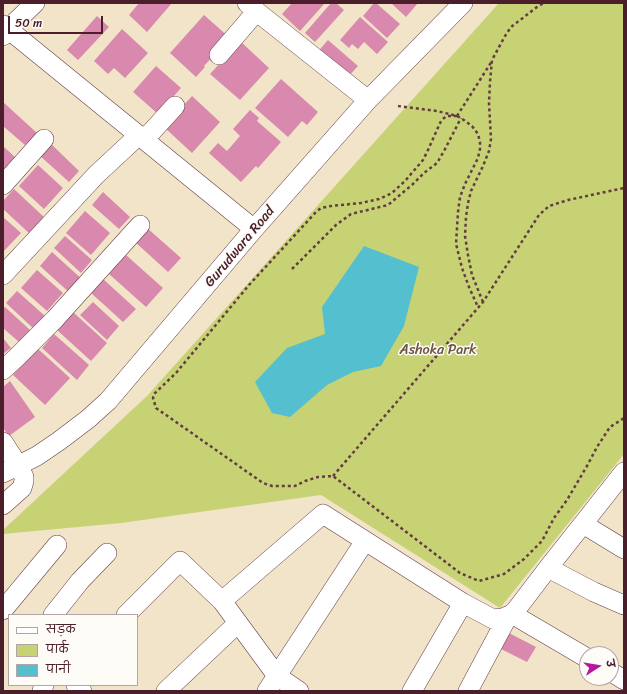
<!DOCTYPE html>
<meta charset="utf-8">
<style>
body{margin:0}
#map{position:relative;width:627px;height:694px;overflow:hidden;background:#f1e4c9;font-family:Sriracha,"Playpen Sans Deva",sans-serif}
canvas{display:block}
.frame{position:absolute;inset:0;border:4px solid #4a1f2b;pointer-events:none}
.legend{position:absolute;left:8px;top:614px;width:130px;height:72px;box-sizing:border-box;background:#fdfcf7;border:1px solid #b5a4a5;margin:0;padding:5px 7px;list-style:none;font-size:12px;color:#4a1f2b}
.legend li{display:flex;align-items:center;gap:8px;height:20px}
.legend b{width:20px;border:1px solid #b5a4a5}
.north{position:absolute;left:579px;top:646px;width:40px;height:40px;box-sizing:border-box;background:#fdfcf7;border:1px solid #b5a4a5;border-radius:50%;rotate:78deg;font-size:11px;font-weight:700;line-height:16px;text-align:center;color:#4a1f2b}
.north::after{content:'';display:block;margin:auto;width:14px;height:18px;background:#b5179e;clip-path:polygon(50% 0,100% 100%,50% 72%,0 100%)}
.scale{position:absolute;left:8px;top:16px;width:95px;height:18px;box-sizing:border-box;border:2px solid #4a1f2b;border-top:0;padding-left:5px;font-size:12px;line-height:14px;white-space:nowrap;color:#4a1f2b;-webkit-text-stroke:3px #fdfcf7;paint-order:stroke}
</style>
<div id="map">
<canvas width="627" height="694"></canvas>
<div class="frame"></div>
<ul class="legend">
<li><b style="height:5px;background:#fff"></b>सड़क</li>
<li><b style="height:11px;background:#c6d274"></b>पार्क</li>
<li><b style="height:11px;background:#54bfce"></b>पानी</li>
</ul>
<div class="north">उ</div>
<div class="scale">50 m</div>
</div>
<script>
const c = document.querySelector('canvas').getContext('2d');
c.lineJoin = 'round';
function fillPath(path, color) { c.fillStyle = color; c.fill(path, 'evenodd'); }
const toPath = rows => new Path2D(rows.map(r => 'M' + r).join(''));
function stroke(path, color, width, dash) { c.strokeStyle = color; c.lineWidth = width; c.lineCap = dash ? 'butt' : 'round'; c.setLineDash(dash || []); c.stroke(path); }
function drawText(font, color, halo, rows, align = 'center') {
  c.font = font + ' Sriracha,sans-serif'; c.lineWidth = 3; c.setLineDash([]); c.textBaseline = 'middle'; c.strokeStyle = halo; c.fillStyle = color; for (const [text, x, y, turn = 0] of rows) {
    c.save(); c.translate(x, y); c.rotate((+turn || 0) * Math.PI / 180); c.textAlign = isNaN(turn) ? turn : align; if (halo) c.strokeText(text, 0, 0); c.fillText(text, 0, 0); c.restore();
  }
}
const green = toPath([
 [499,3,624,3,624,454,500,608,321,495,121,523,3,534,3,530,147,396]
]);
const water = toPath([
 [364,246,419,267,404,326,381,366,353,372,327,385,290,417,272,413,255,382,287,348,325,334,322,307]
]);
const building = toPath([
 [139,3,172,3,147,32,129,15],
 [292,3,325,3,300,31,282,14],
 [331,3,336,3,344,10,315,42,305,33],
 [374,3,376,3,400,24,387,38,363,16],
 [391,3,418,3,406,17],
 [204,15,230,38,204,66,205,67,196,77,170,53],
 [97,16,109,27,78,60,67,50],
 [360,17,388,42,377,54,364,42,358,49,352,44,349,48,340,40],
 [122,29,148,53,125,78,114,68,108,74,94,61],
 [328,40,358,66,344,81,315,55],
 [240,41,269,68,240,100,210,74],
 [156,66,181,88,158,114,133,92],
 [281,79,318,112,307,125,302,121,288,137,255,108],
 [192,96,220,122,192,153,164,127],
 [3,102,37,133,25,145,3,126],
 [250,110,259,118,257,121,281,142,258,168,256,166,241,182,209,153,218,143,227,151,240,136,233,129],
 [50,143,79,171,69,182,39,155],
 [3,146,17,159,7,170,3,167],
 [38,165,63,188,44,209,19,186],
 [14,189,45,218,30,234,3,209,3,201],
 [103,192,130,217,119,229,92,205],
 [85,211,110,233,91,255,66,233],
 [3,217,21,233,3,252],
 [146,227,181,258,168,272,134,241],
 [65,236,92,260,81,273,54,248],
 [52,252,84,281,72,295,40,266],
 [126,255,163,288,146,307,109,274],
 [37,270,63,293,47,311,21,288],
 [102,278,136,309,123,322,90,292],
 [17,291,45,316,34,329,6,303],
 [93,302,119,326,107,340,80,315],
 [5,307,30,330,19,342,3,328,3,309],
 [73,312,107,343,91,361,57,330],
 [54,334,89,365,77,380,42,348],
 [3,338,11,348,3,354],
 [37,348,70,378,45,405,13,375],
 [10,381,35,417,9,436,3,428,3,387],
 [507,632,536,647,527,662,499,648]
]);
const path = toPath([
 [398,106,437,111,457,116,461,118,472,126,478,134,480,142,480,149,478,158,465,184,460,197,458,212,456,244,462,268,469,287,478,307],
 [457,116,447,116,444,118,441,121,428,150,423,160,405,181,392,193,379,199,361,203,331,206,321,208,316,212,249,285,176,373,154,394,153,398,156,408,263,483,272,486,295,486,305,481,318,477,333,476,460,573,479,581,504,574,524,559,542,541,554,518,567,500,587,466,597,447,610,427,624,418],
 [457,116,492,61],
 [292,269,336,225,351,214,388,205,413,184,424,173,437,163,444,151,461,118],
 [483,302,472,275,468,255,465,236,466,217,468,203,471,191,483,166,489,151,491,139,489,103,490,82,492,60,505,36,511,27,537,7,544,3],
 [333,476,483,302,539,215,549,206,568,200,624,188]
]);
const minor = toPath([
 [247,3,261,15,368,100],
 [3,25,254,229],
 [3,36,8,29,35,3],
 [219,55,256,12],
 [144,140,175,106],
 [3,185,44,139],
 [3,275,96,175,139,135],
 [3,370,16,358,55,319,140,225],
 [3,442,18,465,24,477,24,481,22,488,3,505],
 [3,473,37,456,59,441,88,419,108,401,254,229,368,100,463,3],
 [583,524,624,549],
 [548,568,594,592,624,605],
 [222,601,323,514,463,603,493,619,503,618,512,614,516,610,548,568,624,472],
 [3,610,57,545],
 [512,614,587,658],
 [53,615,80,581,107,553],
 [126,615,180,561,222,601,277,676,299,691],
 [611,672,624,680],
 [76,685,82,691],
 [42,691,44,685],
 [166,691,238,623],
 [267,691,365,541],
 [412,691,463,603],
 [468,691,508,616]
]);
const streetNames = [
 ["Gurudwara Road",240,247,-50]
];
const parkNames = [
 ["Ashoka Park",438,350]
];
fillPath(green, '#c6d274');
fillPath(water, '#54bfce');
fillPath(building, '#d889ad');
stroke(minor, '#633d43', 20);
stroke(path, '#633d43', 2.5, [3, 3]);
stroke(minor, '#fff', 19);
drawText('14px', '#4a1f2b', '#fdfcf7', streetNames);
drawText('14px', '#6f5541', '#fdfcf7', parkNames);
</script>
